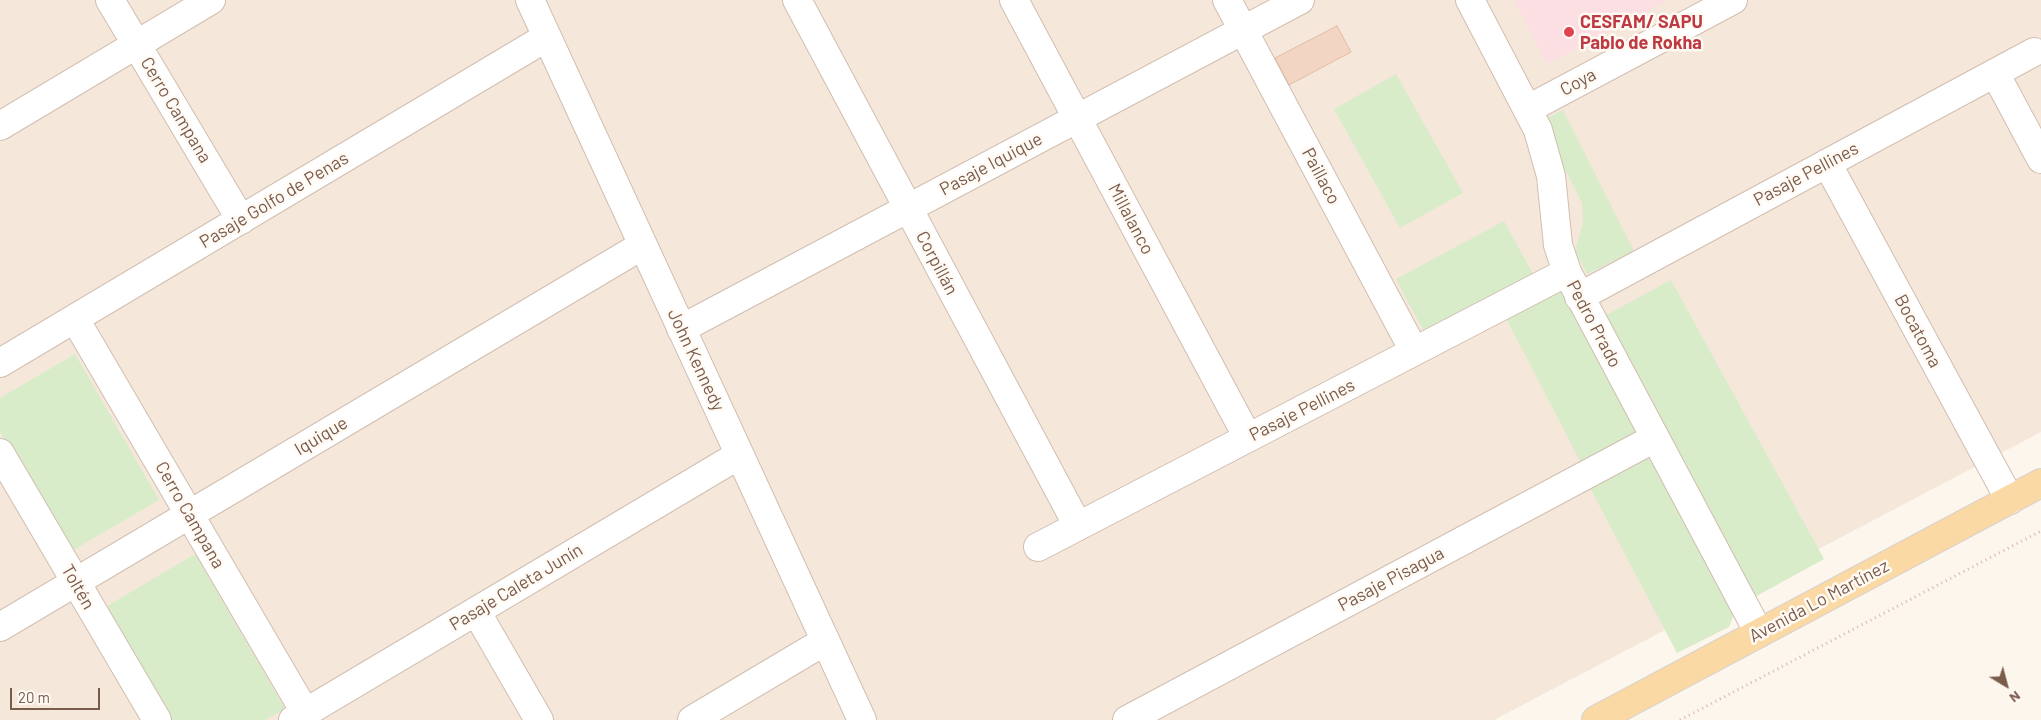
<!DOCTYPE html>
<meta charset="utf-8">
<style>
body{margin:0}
#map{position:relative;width:2041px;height:720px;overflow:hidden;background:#fdf6ec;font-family:Barlow,sans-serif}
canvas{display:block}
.north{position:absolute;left:1981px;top:660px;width:50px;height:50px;-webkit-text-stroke:4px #fffaf3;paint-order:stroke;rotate:143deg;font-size:14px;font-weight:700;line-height:20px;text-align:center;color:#7a5c4d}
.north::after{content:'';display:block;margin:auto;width:18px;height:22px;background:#7a5c4d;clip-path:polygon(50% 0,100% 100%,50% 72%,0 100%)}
.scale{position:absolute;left:10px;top:688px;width:90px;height:22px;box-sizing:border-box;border:2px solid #7a5c4d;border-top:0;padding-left:6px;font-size:15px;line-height:18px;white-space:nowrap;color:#7a5c4d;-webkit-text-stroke:4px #fffaf3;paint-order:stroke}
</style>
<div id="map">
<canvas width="2041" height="720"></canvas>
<div class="north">N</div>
<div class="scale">20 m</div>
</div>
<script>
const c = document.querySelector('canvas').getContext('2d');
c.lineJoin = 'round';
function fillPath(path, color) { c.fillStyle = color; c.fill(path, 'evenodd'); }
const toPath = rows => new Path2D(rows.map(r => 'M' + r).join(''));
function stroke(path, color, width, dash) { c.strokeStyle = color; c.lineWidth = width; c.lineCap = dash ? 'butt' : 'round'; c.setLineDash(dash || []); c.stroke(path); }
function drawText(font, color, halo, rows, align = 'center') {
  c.font = font + ' Barlow,sans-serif'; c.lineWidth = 5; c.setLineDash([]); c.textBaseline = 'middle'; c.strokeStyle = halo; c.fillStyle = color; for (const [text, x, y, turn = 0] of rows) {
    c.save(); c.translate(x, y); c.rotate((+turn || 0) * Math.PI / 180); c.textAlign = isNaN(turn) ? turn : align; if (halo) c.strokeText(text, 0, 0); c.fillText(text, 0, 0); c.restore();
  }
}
const residential = toPath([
 [0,0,2041,0,2041,432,1494,720,0,720]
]);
const medical = toPath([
 [1514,0,1668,0,1547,64]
]);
const green = toPath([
 [1396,74,1463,193,1400,228,1334,109],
 [1563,110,1634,251,1587,274,1575,251,1583,222,1582,203,1541,121],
 [1504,221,1533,274,1424,332,1396,279],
 [1671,280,1824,559,1753,598,1599,319],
 [1563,288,1637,434,1581,463,1506,318],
 [75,354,159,500,70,552,0,432,0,398],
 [1652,451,1736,609,1729,627,1677,653,1588,484],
 [195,554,285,709,265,720,170,720,104,608]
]);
const building = toPath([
 [1337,26,1351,52,1289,85,1275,58,1337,26]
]);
const path = toPath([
 [1680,720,2041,531]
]);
const minor = toPath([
 [110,0,241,220],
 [530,0,862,720],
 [797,0,1078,526],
 [1014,0,1248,438],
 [1227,0,1414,351],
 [1470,0,1538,130,1551,176,1558,245,1567,272,1759,633],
 [1995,73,2041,159],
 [1528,109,1733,0],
 [0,126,211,0],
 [1827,163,2010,500],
 [1579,297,2034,52],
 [75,319,305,712],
 [681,329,1300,0],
 [0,363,547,37],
 [0,453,157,720],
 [1038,547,1567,272],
 [476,611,539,720],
 [0,627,643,245],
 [293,720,739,455],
 [692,720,825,641],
 [1127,720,1655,438]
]);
const major = toPath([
 [1596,720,2041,483]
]);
const markers = [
 [1569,32,6,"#e0444e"]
];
const healthNames = [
 ["CESFAM/ SAPU",1580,22],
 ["Pablo de Rokha",1580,43]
];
const streetNames = [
 ["Coya",1578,82,-28],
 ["Cerro Campana",176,110,59],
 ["Pasaje Iquique",991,164,-28],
 ["Pasaje Pellines",1806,174,-28],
 ["Paillaco",1321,176,62],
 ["Pasaje Golfo de Penas",274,200,-31],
 ["Millalanco",1131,219,62],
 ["Corpillán",937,263,62],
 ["Pedro Prado",1594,324,62],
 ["Bocatoma",1918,331,62],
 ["John Kennedy",696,360,65],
 ["Pasaje Pellines",1302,410,-27],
 ["Iquique",321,436,-31],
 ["Cerro Campana",190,515,60],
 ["Pasaje Pisagua",1391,579,-28],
 ["Toltén",78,587,60],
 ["Pasaje Caleta Junín",516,587,-31],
 ["Avenida Lo Martínez",1819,601,-28]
];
fillPath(residential, '#f5e8da');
fillPath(medical, '#fbdfe3');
fillPath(green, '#d8ecc9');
fillPath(building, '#f3d5c3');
stroke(building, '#e6bba3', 1);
stroke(minor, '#d1beb0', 30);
stroke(major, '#dad1cd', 30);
stroke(path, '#d9b8a5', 3, [1, 4]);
stroke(minor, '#fff', 28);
stroke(major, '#fbd9a5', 28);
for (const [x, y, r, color] of markers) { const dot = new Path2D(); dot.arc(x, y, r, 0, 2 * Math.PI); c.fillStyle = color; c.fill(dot); stroke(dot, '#fffaf3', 2); }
drawText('bold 18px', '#be3a42', '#fffaf3', healthNames, 'left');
drawText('18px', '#7a5c4d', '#fffaf3', streetNames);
</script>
